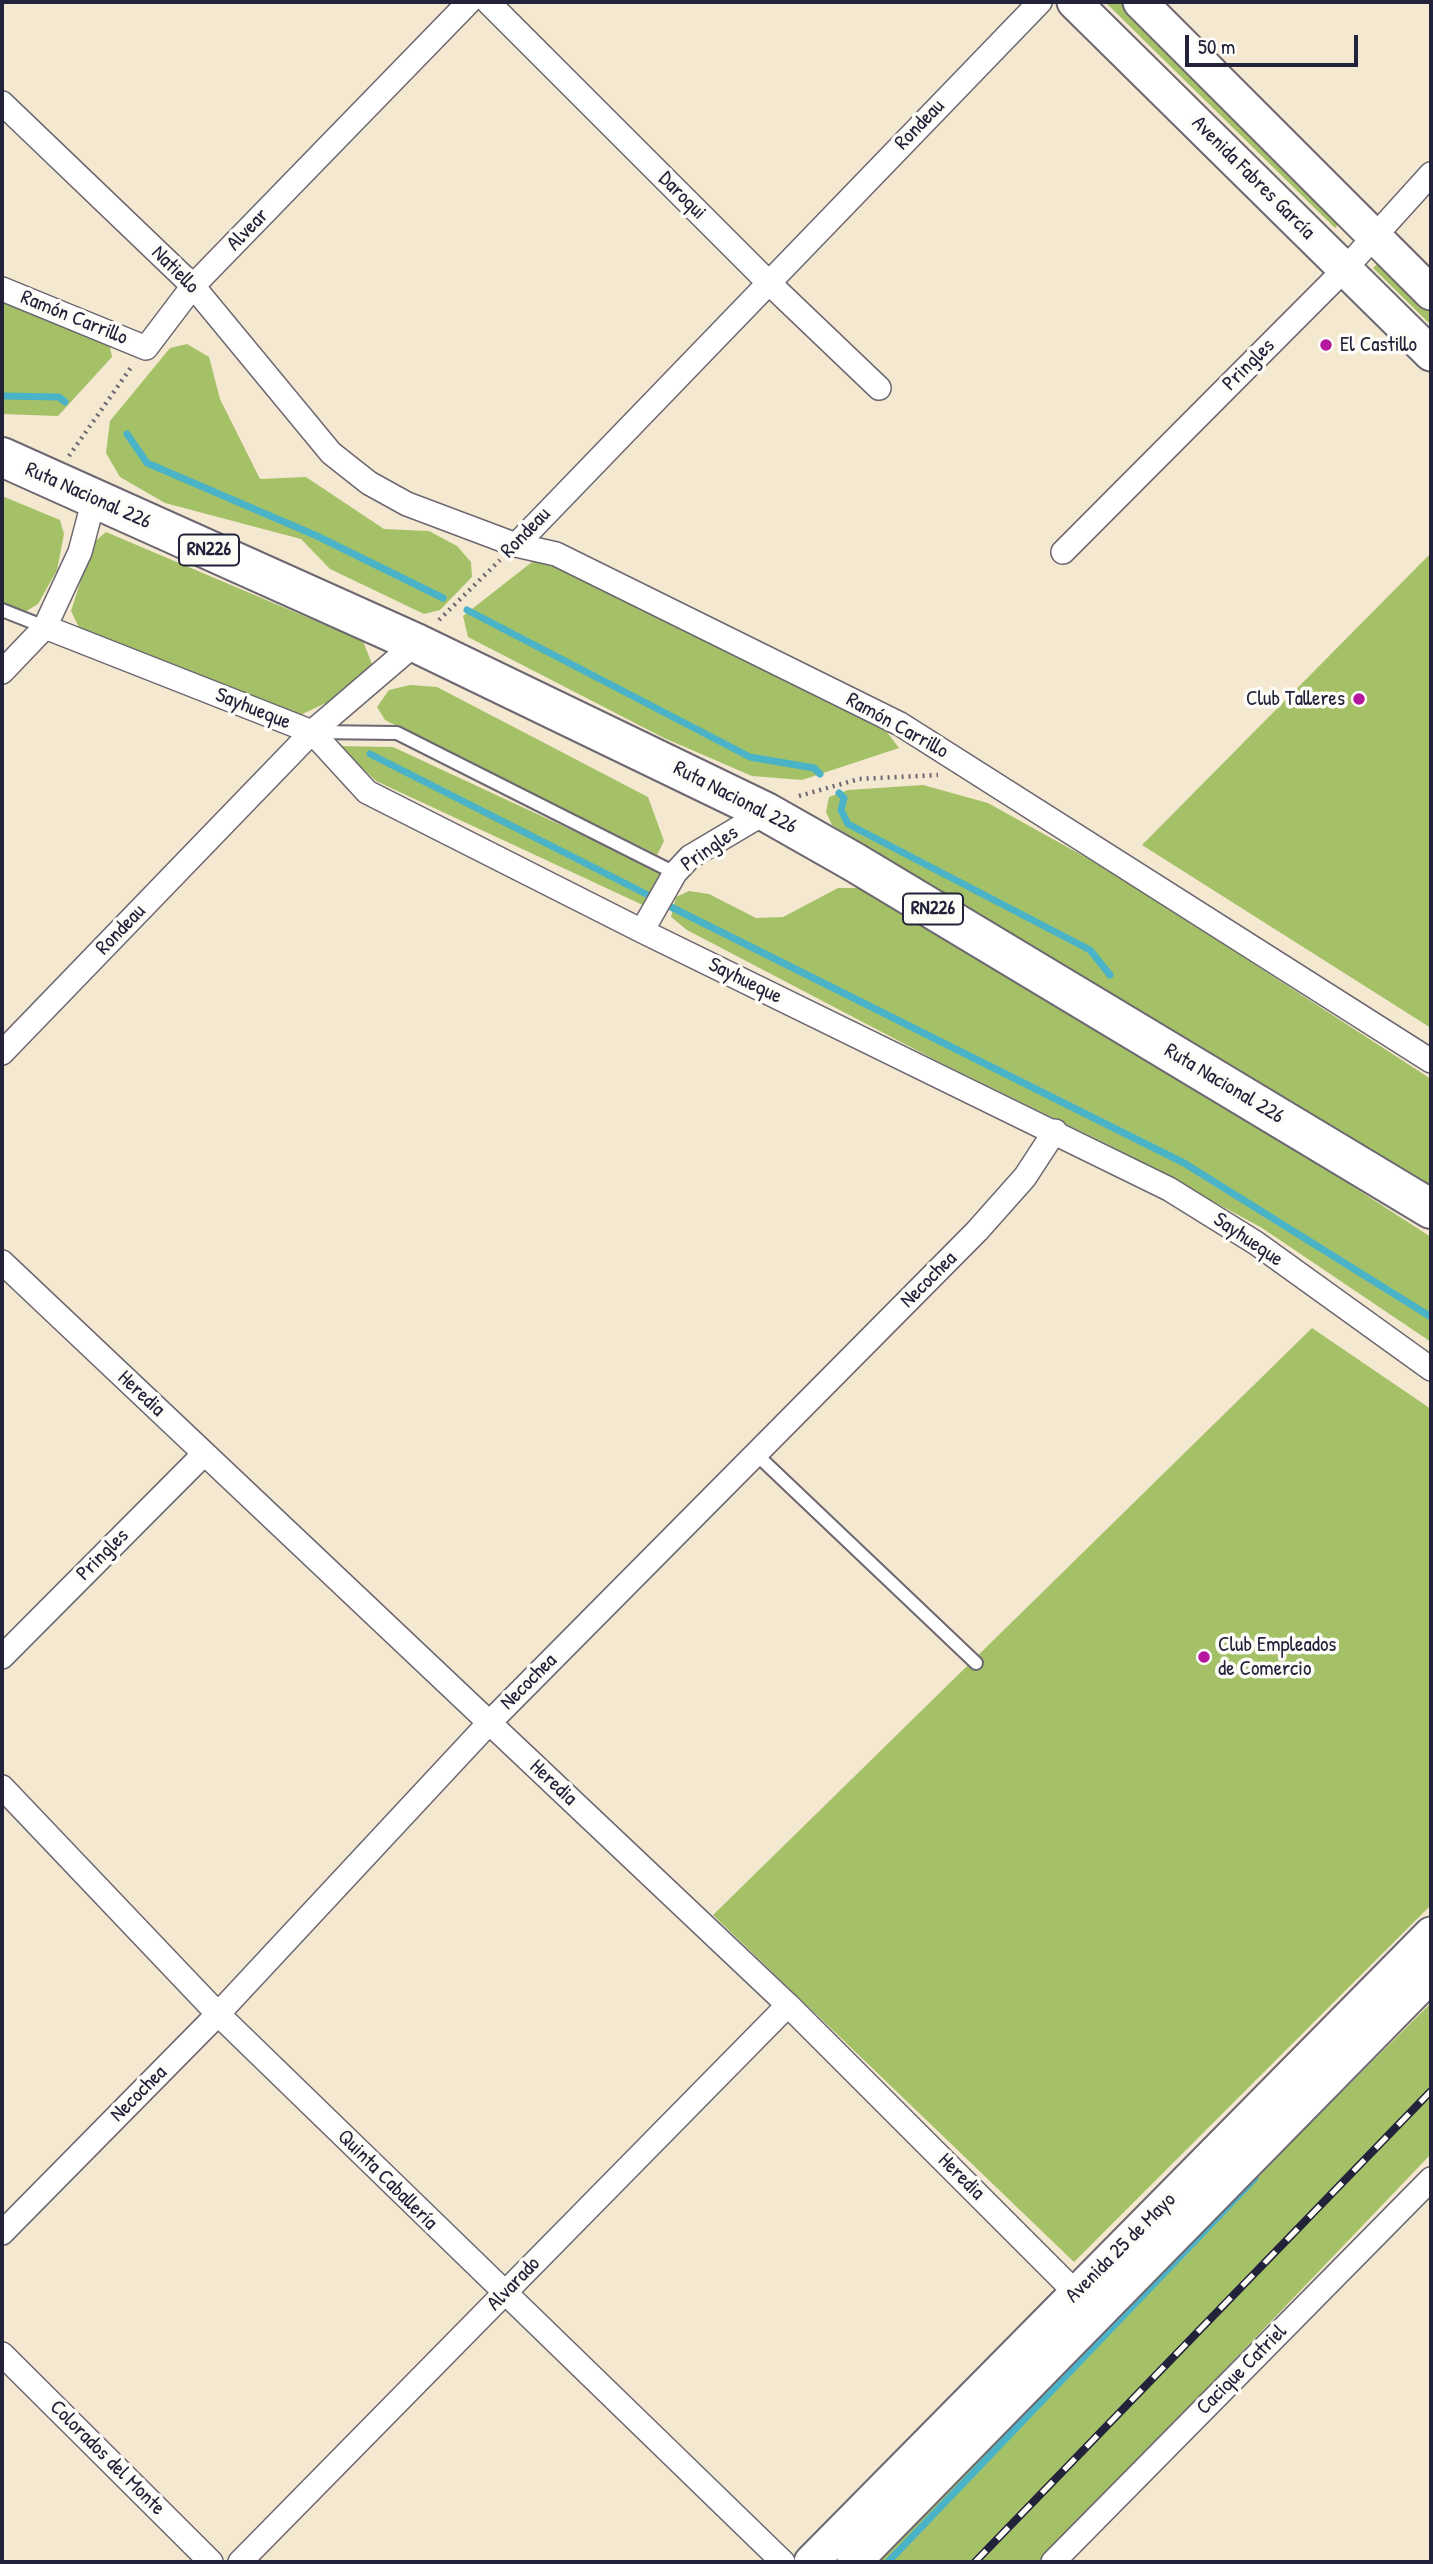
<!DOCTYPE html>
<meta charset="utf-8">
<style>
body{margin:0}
#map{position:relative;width:1433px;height:2564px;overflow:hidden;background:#f4e8d1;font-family:"Patrick Hand",sans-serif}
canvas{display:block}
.frame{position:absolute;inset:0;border:4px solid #22223b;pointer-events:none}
.scale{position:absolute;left:1185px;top:35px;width:173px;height:32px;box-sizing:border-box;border:4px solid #22223b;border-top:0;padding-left:9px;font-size:21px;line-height:24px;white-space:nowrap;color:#22223b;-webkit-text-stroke:5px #fdfcf7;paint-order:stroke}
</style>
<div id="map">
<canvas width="1433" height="2564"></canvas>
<div class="frame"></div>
<div class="scale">50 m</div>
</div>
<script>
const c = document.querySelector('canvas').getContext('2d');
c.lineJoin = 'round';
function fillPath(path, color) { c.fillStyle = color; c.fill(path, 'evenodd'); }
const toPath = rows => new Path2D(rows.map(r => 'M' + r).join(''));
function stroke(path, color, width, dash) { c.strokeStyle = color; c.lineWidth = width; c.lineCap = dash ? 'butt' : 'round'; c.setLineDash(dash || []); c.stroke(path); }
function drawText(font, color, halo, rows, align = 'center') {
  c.font = font + ' "Patrick Hand",sans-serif'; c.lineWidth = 7; c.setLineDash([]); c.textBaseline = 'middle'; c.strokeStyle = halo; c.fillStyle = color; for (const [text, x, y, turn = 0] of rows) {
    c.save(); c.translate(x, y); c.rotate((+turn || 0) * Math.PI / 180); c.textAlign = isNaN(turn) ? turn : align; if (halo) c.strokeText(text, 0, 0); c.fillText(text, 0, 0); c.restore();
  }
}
const green = toPath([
 [1105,2,1126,2,1346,216,1335,228],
 [1384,257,1431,303,1431,325,1373,268],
 [2,298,109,342,112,357,58,416,2,414],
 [187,344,209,357,220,399,260,479,306,477,384,529,429,531,457,546,471,562,472,577,440,610,424,614,330,569,301,539,165,503,120,477,106,453,110,421,170,348],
 [2,496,60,520,64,534,57,570,38,604,25,612,2,602],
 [106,532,363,641,372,664,330,701,296,717,83,636,71,611,93,543],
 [1431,553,1431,1028,1142,845],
 [532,562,559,562,884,728,899,748,802,780,752,776,664,738,468,637,463,616],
 [410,685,437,687,648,797,664,841,657,855,385,720,377,707,389,690],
 [339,746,393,747,662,872,647,907,376,781],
 [923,785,988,803,1114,873,1431,1079,1431,1197,832,825,826,812,829,797,848,790],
 [838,888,858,888,883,895,1191,1082,1431,1237,1431,1342,1262,1228,1115,1148,939,1062,687,930,671,917,676,897,689,891,709,894,756,918,783,917],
 [1312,1328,1431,1409,1431,1905,1074,2262,713,1915],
 [1431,2003,1431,2154,1041,2562,869,2562]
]);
const stream = toPath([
 [2,396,59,397,65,402],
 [127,434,147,463,317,536,443,598],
 [467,610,750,757,814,768,820,774],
 [370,754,648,895],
 [839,793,844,798,841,810,848,824,1090,950,1110,975],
 [671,907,1184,1163,1431,1317],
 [888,2562,1255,2178]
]);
const path = toPath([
 [69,456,132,366],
 [439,620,500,560],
 [799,796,859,779,938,775]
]);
const lane = toPath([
 [2,610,45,627],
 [313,732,397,733,675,873],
 [756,1454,976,1663]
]);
const street = toPath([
 [488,2,768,282,879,388],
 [2,103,193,286,331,453,369,483,407,504,516,545,556,554,900,724,1431,1061],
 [2,289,146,348,193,286,469,2],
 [516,545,1040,2],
 [1063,552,1345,269,1431,174],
 [45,627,312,732,367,792,642,931,1169,1189,1256,1243,1431,1369],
 [2,672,45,627,80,552,94,499],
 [642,931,675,873,690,857,766,812],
 [2,1053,312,732,416,643],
 [2,1262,788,2005,1085,2302],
 [2,1657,204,1454],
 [2,1787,218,2014,783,2562],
 [2,2233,218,2014,489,1723,977,1231,1025,1177,1055,1131],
 [2,2354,211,2562],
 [240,2562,788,2005],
 [1053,2562,1431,2179]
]);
const secondary = toPath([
 [1074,2,1431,354],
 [1140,2,1431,293],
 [811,2562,1431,1934],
 [854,2562,1431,1975]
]);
const highway = toPath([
 [2,457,416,643,766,812,854,862,1431,1209]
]);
const rail = toPath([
 [975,2562,1431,2091]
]);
const markers = [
 [1326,345,7,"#b5179e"],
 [1359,699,7,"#b5179e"],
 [1204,1657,7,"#b5179e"]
];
const shields = [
 [209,550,60],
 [933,909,60]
];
const shieldNames = [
 ["RN226",209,550],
 ["RN226",933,909]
];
const streetNames = [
 ["Rondeau",920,125,-46],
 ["Avenida Fabres García",1253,178,45],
 ["Daroqui",682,196,45],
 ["Alvear",248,230,-46],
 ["Natiello",175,270,45],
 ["Ramón Carrillo",74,318,22],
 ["Pringles",1249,365,-45],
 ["Ruta Nacional 226",88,496,24],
 ["Rondeau",526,533,-46],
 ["Sayhueque",253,709,22],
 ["Ramón Carrillo",897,726,29],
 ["Ruta Nacional 226",735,798,27],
 ["Pringles",710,849,-35],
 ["Rondeau",121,930,-46],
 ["Sayhueque",745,981,26],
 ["Ruta Nacional 226",1224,1084,31],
 ["Sayhueque",1248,1240,34],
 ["Necochea",929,1280,-45],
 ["Heredia",141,1394,43],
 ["Pringles",103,1555,-45],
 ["Necochea",529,1682,-45],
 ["Heredia",553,1783,43],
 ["Necochea",139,2094,-45],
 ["Heredia",961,2177,45],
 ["Quinta Caballería",387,2180,45],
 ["Avenida 25 de Mayo",1121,2248,-45],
 ["Alvarado",514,2284,-46],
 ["Cacique Catriel",1242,2370,-45],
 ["Colorados del Monte",107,2458,45]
];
const poiNames = [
 ["El Castillo",1340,345],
 ["Club Talleres",1345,699,"right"],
 ["Club Empleados",1218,1645],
 ["de Comercio",1218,1669]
];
fillPath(green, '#a5c167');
stroke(stream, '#4ab3c8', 7);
stroke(lane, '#6c6770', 16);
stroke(street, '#6c6770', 26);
stroke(secondary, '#6c6770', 37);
stroke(highway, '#6c6770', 42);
stroke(path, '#6c6770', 4.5, [2, 5]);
stroke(lane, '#fff', 12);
stroke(street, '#fff', 23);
stroke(secondary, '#fff', 33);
stroke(highway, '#fff', 38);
stroke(rail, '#22223b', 8);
stroke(rail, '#fdfcf7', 5, [16]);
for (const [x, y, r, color] of markers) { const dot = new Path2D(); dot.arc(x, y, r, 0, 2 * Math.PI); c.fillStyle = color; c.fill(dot); stroke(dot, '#fdfcf7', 2.5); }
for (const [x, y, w] of shields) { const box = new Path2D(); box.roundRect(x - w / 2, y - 15.5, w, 31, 5); c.fillStyle = '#fdfcf7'; c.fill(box); stroke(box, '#22223b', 2); }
drawText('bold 19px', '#22223b', null, shieldNames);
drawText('21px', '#22223b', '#fdfcf7', streetNames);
drawText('21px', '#22223b', '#fdfcf7', poiNames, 'left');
</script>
